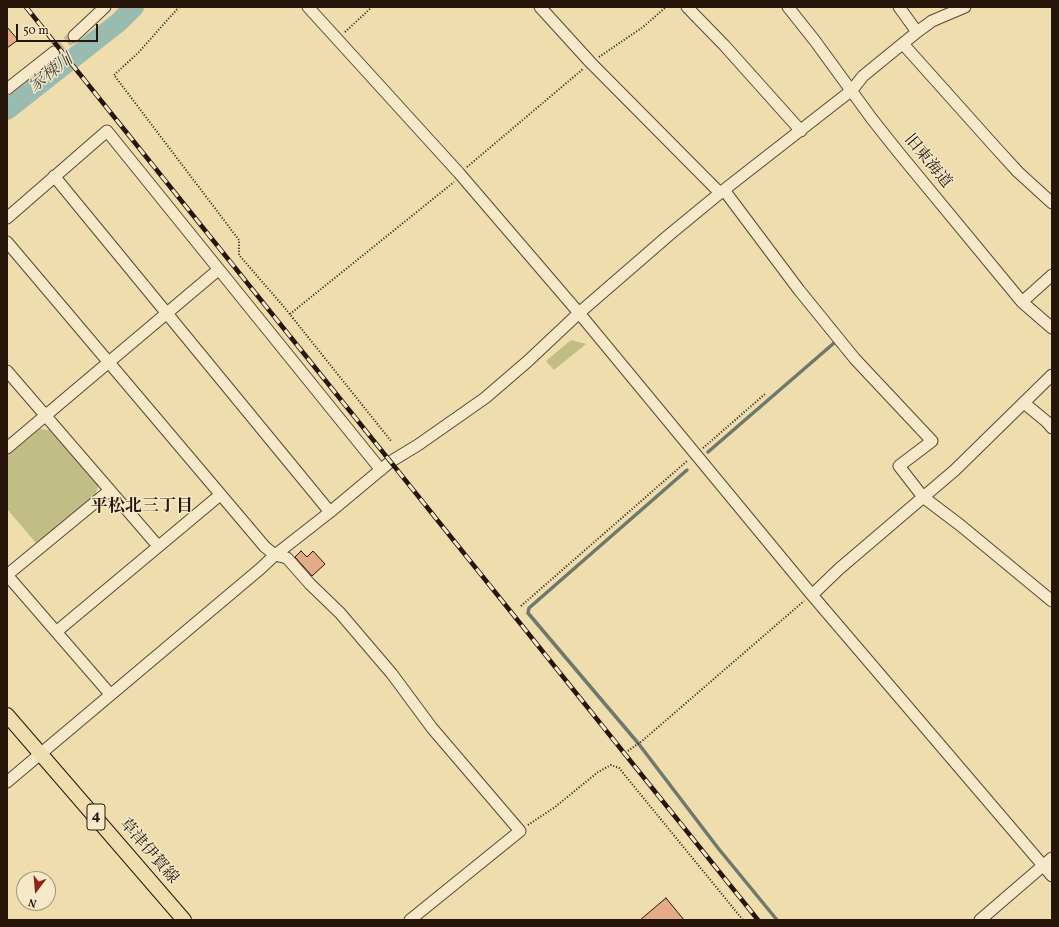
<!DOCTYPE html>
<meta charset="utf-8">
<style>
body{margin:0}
#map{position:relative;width:1059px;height:927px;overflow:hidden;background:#efddae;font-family:Vollkorn,serif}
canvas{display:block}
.frame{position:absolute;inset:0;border:8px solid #28150a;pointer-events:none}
.north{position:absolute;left:16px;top:871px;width:40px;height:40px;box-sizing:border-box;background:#f5e9ca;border:1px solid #a3947d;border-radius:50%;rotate:196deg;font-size:11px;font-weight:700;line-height:16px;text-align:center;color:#28150a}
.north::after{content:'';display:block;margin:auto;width:14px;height:18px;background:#8f2418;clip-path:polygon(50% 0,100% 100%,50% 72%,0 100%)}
.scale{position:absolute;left:16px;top:24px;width:82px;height:18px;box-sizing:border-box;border:2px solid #28150a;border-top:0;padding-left:5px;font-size:12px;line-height:14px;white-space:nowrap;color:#28150a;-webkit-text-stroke:3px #f5e9ca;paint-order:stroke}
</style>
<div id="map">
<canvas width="1059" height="927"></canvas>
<div class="frame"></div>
<div class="north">N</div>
<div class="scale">50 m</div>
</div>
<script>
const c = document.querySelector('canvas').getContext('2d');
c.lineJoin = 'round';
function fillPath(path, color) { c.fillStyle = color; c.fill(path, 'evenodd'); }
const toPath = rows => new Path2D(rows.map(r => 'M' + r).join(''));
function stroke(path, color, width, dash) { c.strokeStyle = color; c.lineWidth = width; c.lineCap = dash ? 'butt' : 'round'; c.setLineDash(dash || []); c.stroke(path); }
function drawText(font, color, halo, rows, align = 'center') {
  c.font = font + ' Vollkorn,"Noto Serif JP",serif'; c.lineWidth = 3; c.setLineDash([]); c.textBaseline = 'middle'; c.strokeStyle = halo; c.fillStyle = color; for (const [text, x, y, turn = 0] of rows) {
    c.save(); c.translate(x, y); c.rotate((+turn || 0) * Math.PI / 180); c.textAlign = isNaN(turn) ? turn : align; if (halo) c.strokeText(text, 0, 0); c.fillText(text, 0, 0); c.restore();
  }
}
const green = toPath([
 [571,340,586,344,554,370,546,361],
 [40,429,50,430,98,486,95,496,37,544,7,509,7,456]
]);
const stream = toPath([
 [708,452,834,343],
 [687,470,529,608,528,613,638,743,718,848,777,920]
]);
const river = toPath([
 [7,110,119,22,134,7]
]);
const building = toPath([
 [7,27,18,40,7,48,7,27],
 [301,551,307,557,313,551,325,564,312,576,295,557,301,551],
 [666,898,684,920,640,920,666,898]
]);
const minorTunnel = toPath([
 [54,52,74,36]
]);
const path = toPath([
 [179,7,138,53,114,75,239,240,239,255,284,307,391,441],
 [345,32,372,7],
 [599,57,643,27,666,7],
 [467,167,583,69],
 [290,314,454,182],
 [703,448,765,394],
 [521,606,687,461],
 [628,751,642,741,804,601],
 [528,825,555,807,598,772,611,765,619,768,743,920]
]);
const minor = toPath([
 [308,7,459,173,579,313,812,595,1052,876],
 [540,7,591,63,720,193],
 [687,7,724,45,801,131],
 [788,7,815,41,872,119,899,153,1022,302,1052,328],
 [899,7,917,32],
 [74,36,105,7],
 [903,44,997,149,1018,172,1052,203],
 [7,89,54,52],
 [54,176,330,512],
 [724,190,799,290,855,359,932,441,899,466,923,497,960,525,1052,601],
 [7,218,107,131,381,470],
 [7,242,265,547,275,555,287,558,310,584,340,613,392,674,432,728,520,831,410,920],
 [1022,302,1052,275],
 [7,371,158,546],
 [1024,403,1047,422,1052,428],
 [7,448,218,270],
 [7,575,110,694],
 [7,575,109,491],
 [812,595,839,569,955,470,1052,375],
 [56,632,220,495],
 [7,782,260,569,275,555,330,512,390,462,418,445,485,398,528,361,579,313,669,235,720,193,852,90,863,76,917,32,932,21,965,7],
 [980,920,1052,858]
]);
const major = toPath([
 [7,715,184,920]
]);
const rail = toPath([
 [26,7,758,920]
]);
const shields = [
 [96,817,18]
];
const shieldNames = [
 ["4",96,817]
];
const streetNames = [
 ["旧東海道",927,162,50],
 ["草津伊賀線",148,852,49]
];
const waterNames = [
 ["家棟川",52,74,-38]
];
const neighbourhoodNames = [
 ["平松北三丁目",142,508]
];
fillPath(green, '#c1be85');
stroke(stream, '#6c796d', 3.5);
stroke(river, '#9abbaf', 20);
fillPath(building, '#e4ab88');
stroke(building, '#28150a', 1);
stroke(minorTunnel, '#c7b58d', 11, [11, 5.5]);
stroke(minor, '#5a4733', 13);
stroke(major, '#28150a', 16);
stroke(path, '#28150a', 2, [1, 2]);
stroke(minor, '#f5e9ca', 11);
stroke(major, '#efddae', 14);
stroke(rail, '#28150a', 4.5);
stroke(rail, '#f5e9ca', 3, [9]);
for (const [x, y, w] of shields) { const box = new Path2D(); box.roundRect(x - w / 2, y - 13, w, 26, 3); c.fillStyle = '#f5e9ca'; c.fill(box); stroke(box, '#28150a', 1); }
drawText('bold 15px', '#28150a', null, shieldNames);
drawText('16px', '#28150a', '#f5e9ca', streetNames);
drawText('italic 17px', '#504f44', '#f5e9ca', waterNames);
drawText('bold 17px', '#28150a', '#f5e9ca', neighbourhoodNames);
</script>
